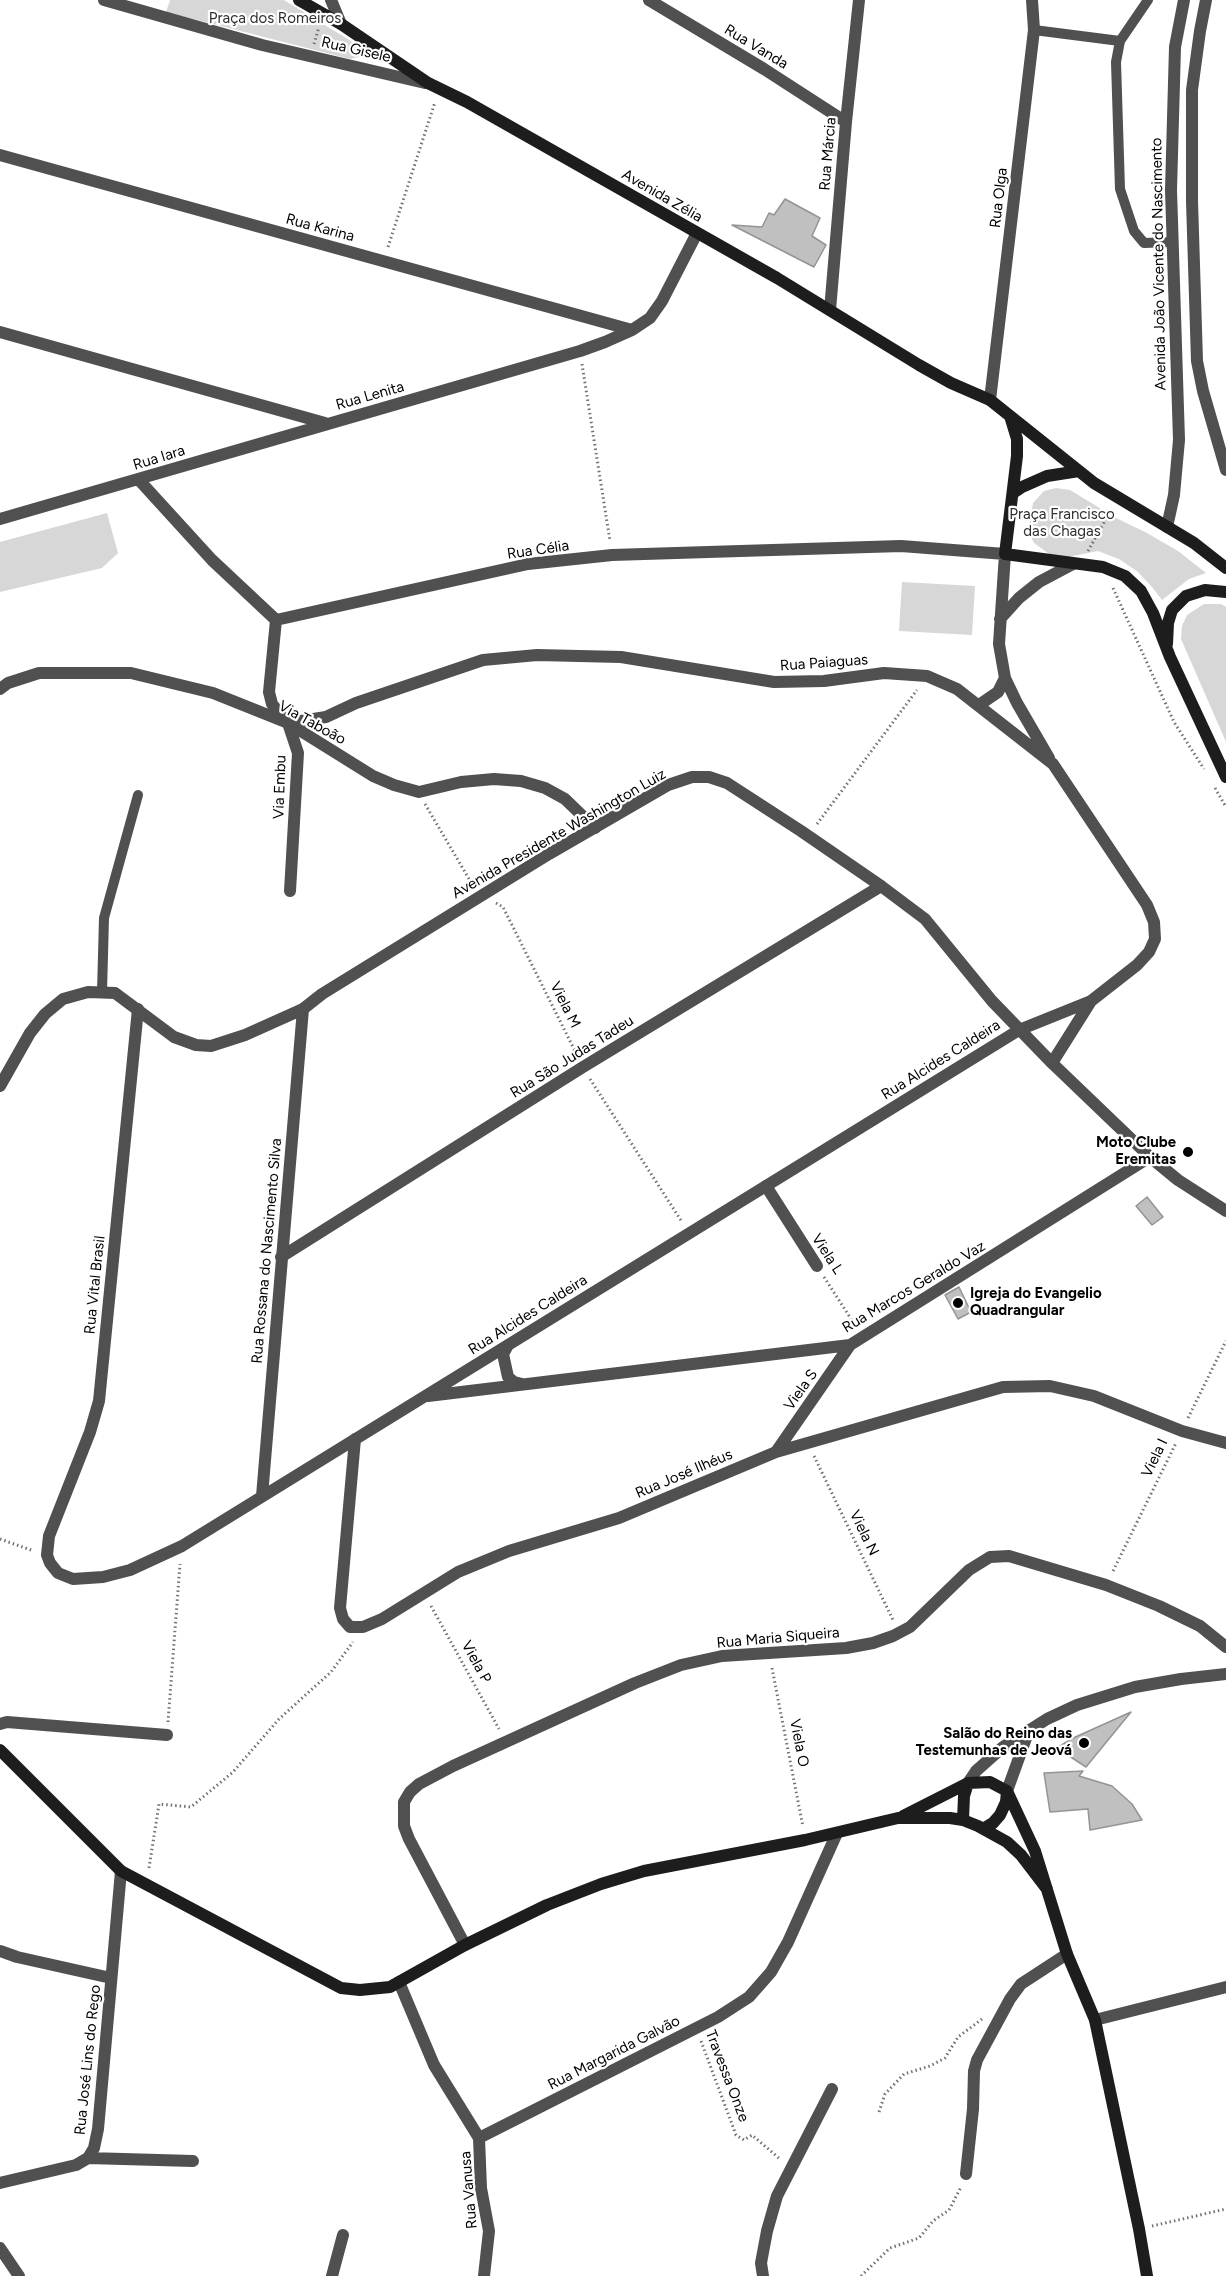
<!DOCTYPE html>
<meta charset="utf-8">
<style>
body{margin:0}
canvas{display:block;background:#fff}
</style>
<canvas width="1226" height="2276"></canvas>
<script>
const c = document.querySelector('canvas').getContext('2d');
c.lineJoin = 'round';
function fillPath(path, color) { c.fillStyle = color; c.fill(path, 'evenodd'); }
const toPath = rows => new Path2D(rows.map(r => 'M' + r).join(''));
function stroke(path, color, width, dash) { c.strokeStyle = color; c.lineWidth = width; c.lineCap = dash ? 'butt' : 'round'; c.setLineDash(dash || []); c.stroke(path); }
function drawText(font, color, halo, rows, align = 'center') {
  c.font = font + ' Figtree,sans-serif'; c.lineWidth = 4.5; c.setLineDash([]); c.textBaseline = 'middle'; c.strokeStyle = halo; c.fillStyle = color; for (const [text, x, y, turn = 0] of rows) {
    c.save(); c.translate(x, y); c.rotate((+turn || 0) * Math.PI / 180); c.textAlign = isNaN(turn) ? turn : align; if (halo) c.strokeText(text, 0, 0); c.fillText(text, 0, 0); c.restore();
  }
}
const green = toPath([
 [170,0,284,0,359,46,364,56,350,59,166,12],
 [1056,488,1070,490,1116,518,1147,533,1178,551,1206,573,1189,579,1162,600,1152,587,1138,572,1119,559,1098,551,1063,558,1052,556,1034,543,1028,531,1033,503,1044,491],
 [107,513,118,553,102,568,0,592,0,542],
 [902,582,975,586,972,635,899,631],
 [1204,604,1221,604,1226,607,1226,742,1181,639,1182,626,1187,615]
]);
const building = toPath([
 [785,199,820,218,812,236,826,245,814,267,732,225,762,227,769,213,774,215,785,199],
 [1147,1197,1163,1217,1152,1225,1136,1206,1147,1197],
 [959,1287,971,1312,958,1319,945,1295,959,1287],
 [1131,1712,1086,1767,1057,1748,1071,1739,1131,1712],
 [1083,1771,1079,1776,1112,1786,1132,1804,1142,1820,1090,1830,1088,1809,1050,1812,1044,1773,1083,1771]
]);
const path = toPath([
 [314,44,319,27],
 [388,247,435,102],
 [582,364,610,541],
 [1088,551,1111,510],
 [1113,588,1174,722,1204,769],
 [1215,788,1226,807],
 [425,804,472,884],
 [817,824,917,690],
 [496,903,503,907,577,1055],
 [590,1079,682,1222],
 [824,1277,855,1325],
 [1188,1418,1226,1341],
 [814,1456,893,1620],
 [0,1539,34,1551],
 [1113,1571,1176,1443],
 [431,1606,499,1729],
 [772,1668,803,1827],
 [168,1722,180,1564],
 [149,1868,159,1804,191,1807,233,1772,279,1719,331,1672,353,1642],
 [701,2041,736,2135,744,2140,752,2135,780,2159],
 [879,2112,885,2094,904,2074,930,2066,945,2058,958,2037,982,2019],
 [1152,2226,1226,2209],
 [861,2276,890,2248,919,2238,933,2221,949,2210,961,2187]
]);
const service = toPath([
 [1148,0,1120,41,1116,62,1120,189,1134,231,1144,243,1172,242],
 [1034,30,1120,41],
 [102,992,104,918,138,795]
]);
const pedestrian = toPath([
 [766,1186,817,1266]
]);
const minor = toPath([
 [104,0,262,45,425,83],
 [331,0,341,24],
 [649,0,764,69,846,122],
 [0,155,632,330],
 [830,310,846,122,859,0],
 [0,332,325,423],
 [990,400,1034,30,1032,0],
 [139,480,212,560,276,620,528,564,612,555,901,546,1005,554,999,644,1005,678,998,692,979,705],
 [0,519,580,351,605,342,632,330,650,318,662,301,697,233],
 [1000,619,1019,598,1039,582,1073,564],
 [276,620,269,692,272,704,288,723,298,753,290,891],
 [1005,678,1017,703,1049,758],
 [0,689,8,683,39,673,131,673,213,693,288,723,373,776,394,785,419,792,461,782,494,779,521,781,545,788,565,799,595,828],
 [138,1009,99,1401,90,1432,49,1536,47,1555,50,1563,58,1573,73,1579,103,1577,130,1570,182,1546,1019,1030,1091,1001,1137,965,1149,952,1155,939,1154,922,1147,905,1053,764,957,689,927,676,884,673,824,681,774,682,621,657,537,655,483,660,356,703,326,717,288,723],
 [1052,1063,1091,1001],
 [281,1257,583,1067,881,886],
 [508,1345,503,1354,508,1377,514,1382,522,1384],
 [428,1396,850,1345,1150,1157],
 [355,1439,340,1608,343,1619,350,1627,363,1627,382,1619,458,1572,509,1551,619,1518,776,1452,1003,1387,1050,1386,1094,1396,1182,1431,1226,1443],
 [776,1452,850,1345],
 [262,1496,303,1009],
 [0,1724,7,1722,167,1735],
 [968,1783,976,1771,1003,1747,1047,1719,1077,1705,1135,1687,1181,1679,1226,1674],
 [1007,1791,1029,1730],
 [465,1945,409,1839,404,1826,404,1802,410,1792,419,1784,453,1766,635,1683,681,1665,722,1656,846,1648,873,1643,893,1636,910,1627,969,1570,990,1557,1009,1556,1106,1585,1159,1606,1200,1626,1226,1647],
 [0,1951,17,1957,111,1978],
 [399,1982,434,2065,479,2138,718,2017,749,1997,771,1972,788,1942,837,1833],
 [1095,2020,1226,1987],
 [479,2138,481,2188,489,2231,484,2276],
 [88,2158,193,2161],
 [966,2174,973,2109,974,2071,977,2060,1010,1999,1021,1984,1067,1954],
 [0,2183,76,2165,88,2158,94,2148,98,2129,121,1871],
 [0,2248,19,2276],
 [332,2276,343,2235],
 [763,2276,761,2263,767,2231,777,2196,832,2089]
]);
const tertiary = toPath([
 [1206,0,1200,31,1192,90,1192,201,1197,361,1203,391,1226,470],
 [1167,527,1174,495,1179,440,1171,190,1175,47,1184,0],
 [0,1086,30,1033,45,1014,63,999,88,992,115,993,174,1037,196,1045,211,1046,245,1035,303,1009,322,994,549,854,668,785,692,777,709,777,727,783,801,831,881,886,925,919,992,1001,1052,1063,1150,1157,1178,1180,1226,1211]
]);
const secondary = toPath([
 [299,0,341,24,428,83,467,102,777,278,919,365,951,383,990,400,1094,483,1194,543,1226,568],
 [1010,416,1017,439,1017,456,1005,554,1103,567,1125,576,1141,591,1153,613,1170,657,1226,777],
 [1013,493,1022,487,1047,476,1079,471],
 [1167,644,1168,623,1172,610,1186,596,1205,590,1226,592],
 [0,1750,121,1871,341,1988,360,1990,390,1987,465,1945,547,1905,601,1884,644,1871,805,1840,898,1818,950,1818,963,1820,978,1826,1007,1842,1021,1855,1047,1889],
 [903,1816,968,1783,990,1782,1007,1791,1035,1851,1067,1954,1095,2020,1139,2229,1147,2276],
 [963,1820,964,1796,968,1783],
 [983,1829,993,1823,1000,1815,1006,1802,1007,1791]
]);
const markers = [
 [1188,1152,6,"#000"],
 [958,1303,6,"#000"],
 [1084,1743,6,"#000"]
];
const parkNames = [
 ["Praça dos Romeiros",275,19],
 ["Praça Francisco",1062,515],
 ["das Chagas",1062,532]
];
const streetNames = [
 ["Rua Vanda",756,47,31],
 ["Rua Gisele",356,50,13],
 ["Rua Márcia",828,154,-85],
 ["Avenida Zélia",662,196,30],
 ["Rua Olga",999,198,-83],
 ["Rua Karina",320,228,15],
 ["Avenida João Vicente do Nascimento",1159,264,-91],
 ["Rua Lenita",370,396,-16],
 ["Rua Iara",159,458,-17],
 ["Rua Célia",538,550,-8],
 ["Rua Paiaguas",824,663,-4],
 ["Via Taboão",312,723,29],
 ["Via Embu",280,787,-88],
 ["Avenida Presidente Washington Luiz",559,834,-30],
 ["Viela M",565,1005,63],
 ["Rua São Judas Tadeu",572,1057,-32],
 ["Rua Alcides Caldeira",941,1060,-32],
 ["Rua Rossana do Nascimento Silva",267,1251,-85],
 ["Viela L",827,1254,57],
 ["Rua Vital Brasil",95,1285,-84],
 ["Rua Marcos Geraldo Vaz",914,1287,-31],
 ["Rua Alcides Caldeira",528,1315,-32],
 ["Viela S",801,1390,-55],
 ["Viela I",1155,1458,-64],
 ["Rua José Ilhéus",684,1474,-23],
 ["Viela N",864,1533,64],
 ["Rua Maria Siqueira",778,1638,-5],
 ["Viela P",476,1662,61],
 ["Viela O",799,1743,79],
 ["Rua Margarida Galvão",614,2053,-27],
 ["Rua José Lins do Rego",88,2060,-84],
 ["Travessa Onze",727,2076,69],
 ["Rua Vanusa",469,2190,-95]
];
const poiNames = [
 ["Moto Clube",1176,1143],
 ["Eremitas",1176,1160],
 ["Igreja do Evangelio",970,1294,"left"],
 ["Quadrangular",970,1311,"left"],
 ["Salão do Reino das",1072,1734],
 ["Testemunhas de Jeová",1072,1751]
];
fillPath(green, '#d7d7d7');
fillPath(building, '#c0c0c0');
stroke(building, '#949494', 1.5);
stroke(path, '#727272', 3, [1.5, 3]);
stroke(service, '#505050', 10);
stroke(pedestrian, '#505050', 12);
stroke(minor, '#505050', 12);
stroke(tertiary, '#505050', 12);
stroke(secondary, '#1d1d1d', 12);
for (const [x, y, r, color] of markers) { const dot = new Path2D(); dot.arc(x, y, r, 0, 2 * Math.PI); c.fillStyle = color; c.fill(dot); stroke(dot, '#fff', 2); }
drawText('15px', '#2e2e2e', '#fff', parkNames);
drawText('15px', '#000', '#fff', streetNames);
drawText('bold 15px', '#000', '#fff', poiNames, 'right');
</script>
